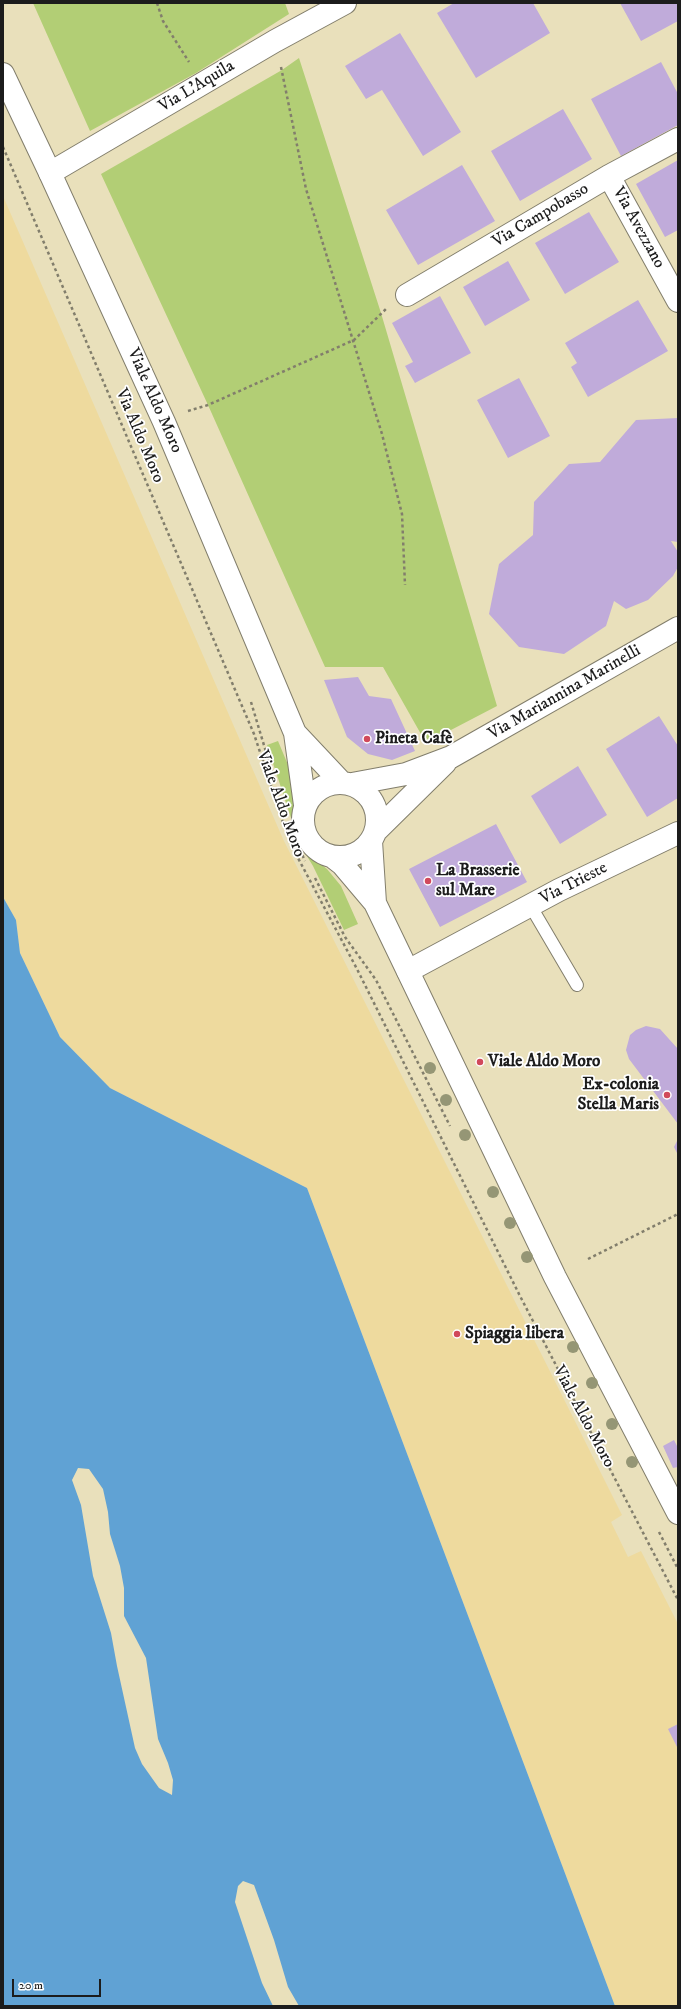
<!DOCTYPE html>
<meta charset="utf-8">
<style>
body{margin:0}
#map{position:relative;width:681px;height:2009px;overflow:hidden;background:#e9e0bb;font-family:"IM FELL DW Pica",serif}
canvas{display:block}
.frame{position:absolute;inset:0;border:4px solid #1c1c1c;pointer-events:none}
.scale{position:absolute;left:12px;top:1979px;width:89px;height:18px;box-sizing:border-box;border:2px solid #1c1c1c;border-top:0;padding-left:5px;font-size:12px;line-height:14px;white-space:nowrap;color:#1c1c1c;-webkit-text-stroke:3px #fff;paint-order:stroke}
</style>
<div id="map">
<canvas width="681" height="2009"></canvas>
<div class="frame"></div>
<div class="scale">20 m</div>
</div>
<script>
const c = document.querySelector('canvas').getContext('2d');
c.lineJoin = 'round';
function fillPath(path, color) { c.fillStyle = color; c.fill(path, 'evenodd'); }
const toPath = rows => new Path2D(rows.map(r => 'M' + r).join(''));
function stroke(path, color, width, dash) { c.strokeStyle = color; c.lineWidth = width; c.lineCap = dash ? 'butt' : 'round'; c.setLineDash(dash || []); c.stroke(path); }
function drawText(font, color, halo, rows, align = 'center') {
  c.font = font + ' "IM FELL DW Pica",serif'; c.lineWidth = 3.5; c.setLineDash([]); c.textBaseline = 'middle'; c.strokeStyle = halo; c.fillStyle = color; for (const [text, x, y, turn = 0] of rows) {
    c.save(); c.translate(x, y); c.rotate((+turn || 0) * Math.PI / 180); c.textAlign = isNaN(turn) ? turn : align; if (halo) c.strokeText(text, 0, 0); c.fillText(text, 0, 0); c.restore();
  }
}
const green = toPath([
 [33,3,285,3,289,14,196,73,90,131],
 [299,58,381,313,497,706,426,743,383,667,325,667,208,405,101,174,282,70],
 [278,741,296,784,299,828,305,844,312,857,327,869,341,886,358,924,344,930,313,866,305,853,293,824,267,745]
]);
const sand = toPath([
 [3,196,283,839,622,1515,611,1522,628,1557,641,1551,678,1624,678,2006,615,2006,307,1188,110,1088,60,1037,20,953,16,920,3,897]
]);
const water = toPath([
 [3,897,16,920,20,953,60,1037,110,1088,307,1188,615,2006,3,2006]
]);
const pier = toPath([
 [78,1468,89,1469,103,1489,108,1512,110,1534,120,1566,124,1588,124,1616,146,1658,158,1739,168,1763,173,1780,172,1795,159,1788,142,1764,135,1748,117,1666,111,1633,93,1576,81,1505,72,1480],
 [243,1881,254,1885,274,1940,288,1987,299,2006,273,2006,262,1983,235,1902,238,1886]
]);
const building = toPath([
 [454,3,533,3,550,33,476,78,437,13],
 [620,3,678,3,678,21,641,41],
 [400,33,461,132,423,156,382,90,366,99,345,66],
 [661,62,678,94,678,125,621,156,591,99],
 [563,109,592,159,520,201,491,151],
 [678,160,678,230,665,237,636,184],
 [462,165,495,221,418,265,386,210],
 [589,212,619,262,565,294,535,243],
 [508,261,530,300,485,326,463,287],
 [440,296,471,353,415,383,405,366,413,362,392,323],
 [638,300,668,351,588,397,571,367,577,363,565,343],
 [519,378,550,436,508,458,477,400],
 [678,418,678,542,671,541,678,552,678,567,673,576,648,600,626,609,614,601,606,626,564,654,519,647,489,614,499,564,533,535,534,502,569,464,600,462,636,420],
 [358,677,369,696,391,699,415,751,392,760,368,754,347,737,324,680],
 [659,716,678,746,678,798,647,817,606,749],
 [578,766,607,815,560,844,531,796],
 [496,824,527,882,440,927,409,869],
 [646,1026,660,1029,678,1049,678,1124,629,1059,626,1050,630,1035,636,1030],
 [678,1139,678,1155,674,1147],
 [674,1440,678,1448,678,1467,673,1468,663,1446],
 [678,1724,678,1749,668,1729]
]);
const path = toPath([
 [157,3,163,21,189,62],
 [281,67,306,189,382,434,402,514,405,585],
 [3,147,254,734,276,800],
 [188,411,208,405,354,340,386,309],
 [251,702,272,772],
 [282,820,298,858,357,969,520,1296,678,1600],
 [290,828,305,861],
 [315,878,345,937,376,980,450,1126],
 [588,1259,678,1214],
 [659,1532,678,1569]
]);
const lane = toPath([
 [530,905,577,985]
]);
const street = toPath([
 [50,173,275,41,345,3],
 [609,176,678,301],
 [407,295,609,176,678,139],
 [408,971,559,890,678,833]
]);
const secondary = toPath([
 [3,74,50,173,164,422,295,733,305,805],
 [295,733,342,783],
 '303 820a37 37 0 1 1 74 0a37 37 0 1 1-74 0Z',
 [352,784,406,774,451,757,678,628],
 [376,831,445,763],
 [371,841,375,903],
 [333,857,342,864,375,903,555,1277,678,1513]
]);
const trees = [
 [430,1068],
 [446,1100],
 [465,1135],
 [493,1192],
 [510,1223],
 [527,1257],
 [573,1347],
 [592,1383],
 [612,1424],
 [632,1462]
];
const markers = [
 [367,739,4,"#d1495b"],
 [428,881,4,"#d1495b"],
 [480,1062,4,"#d1495b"],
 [667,1095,4,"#d1495b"],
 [457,1334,4,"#d1495b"]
];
const streetNames = [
 ["Via L'Aquila",197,87,-31],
 ["Via Campobasso",541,216,-31],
 ["Via Avezzano",638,228,61],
 ["Viale Aldo Moro",154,401,66],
 ["Via Aldo Moro",139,436,67],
 ["Via Mariannina Marinelli",565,693,-30],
 ["Viale Aldo Moro",280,804,70],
 ["Via Trieste",574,884,-27],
 ["Viale Aldo Moro",583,1417,62]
];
const poiNames = [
 ["Pineta Cafè",375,739],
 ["La Brasserie",436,871],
 ["sul Mare",436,891],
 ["Viale Aldo Moro",488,1062],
 ["Ex-colonia",659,1085,"right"],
 ["Stella Maris",659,1105,"right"],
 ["Spiaggia libera",465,1334]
];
fillPath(green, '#b2ce75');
fillPath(sand, '#eeda9e');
fillPath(water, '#60a2d4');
fillPath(pier, '#e9e0bb');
fillPath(building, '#c0abda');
stroke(lane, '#827e6c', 14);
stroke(street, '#827e6c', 24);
stroke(secondary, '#827e6c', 24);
stroke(path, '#827e6c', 2.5, [3, 3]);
stroke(lane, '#fff', 12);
stroke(street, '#fff', 22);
stroke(secondary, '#fff', 22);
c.fillStyle = '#959675';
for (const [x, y] of trees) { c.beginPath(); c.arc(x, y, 6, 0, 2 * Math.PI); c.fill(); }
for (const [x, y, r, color] of markers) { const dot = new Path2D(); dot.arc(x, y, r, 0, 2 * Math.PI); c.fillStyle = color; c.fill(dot); stroke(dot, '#fff', 1.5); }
drawText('17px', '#1c1c1c', '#fff', streetNames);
drawText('bold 17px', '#1c1c1c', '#fff', poiNames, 'left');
</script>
